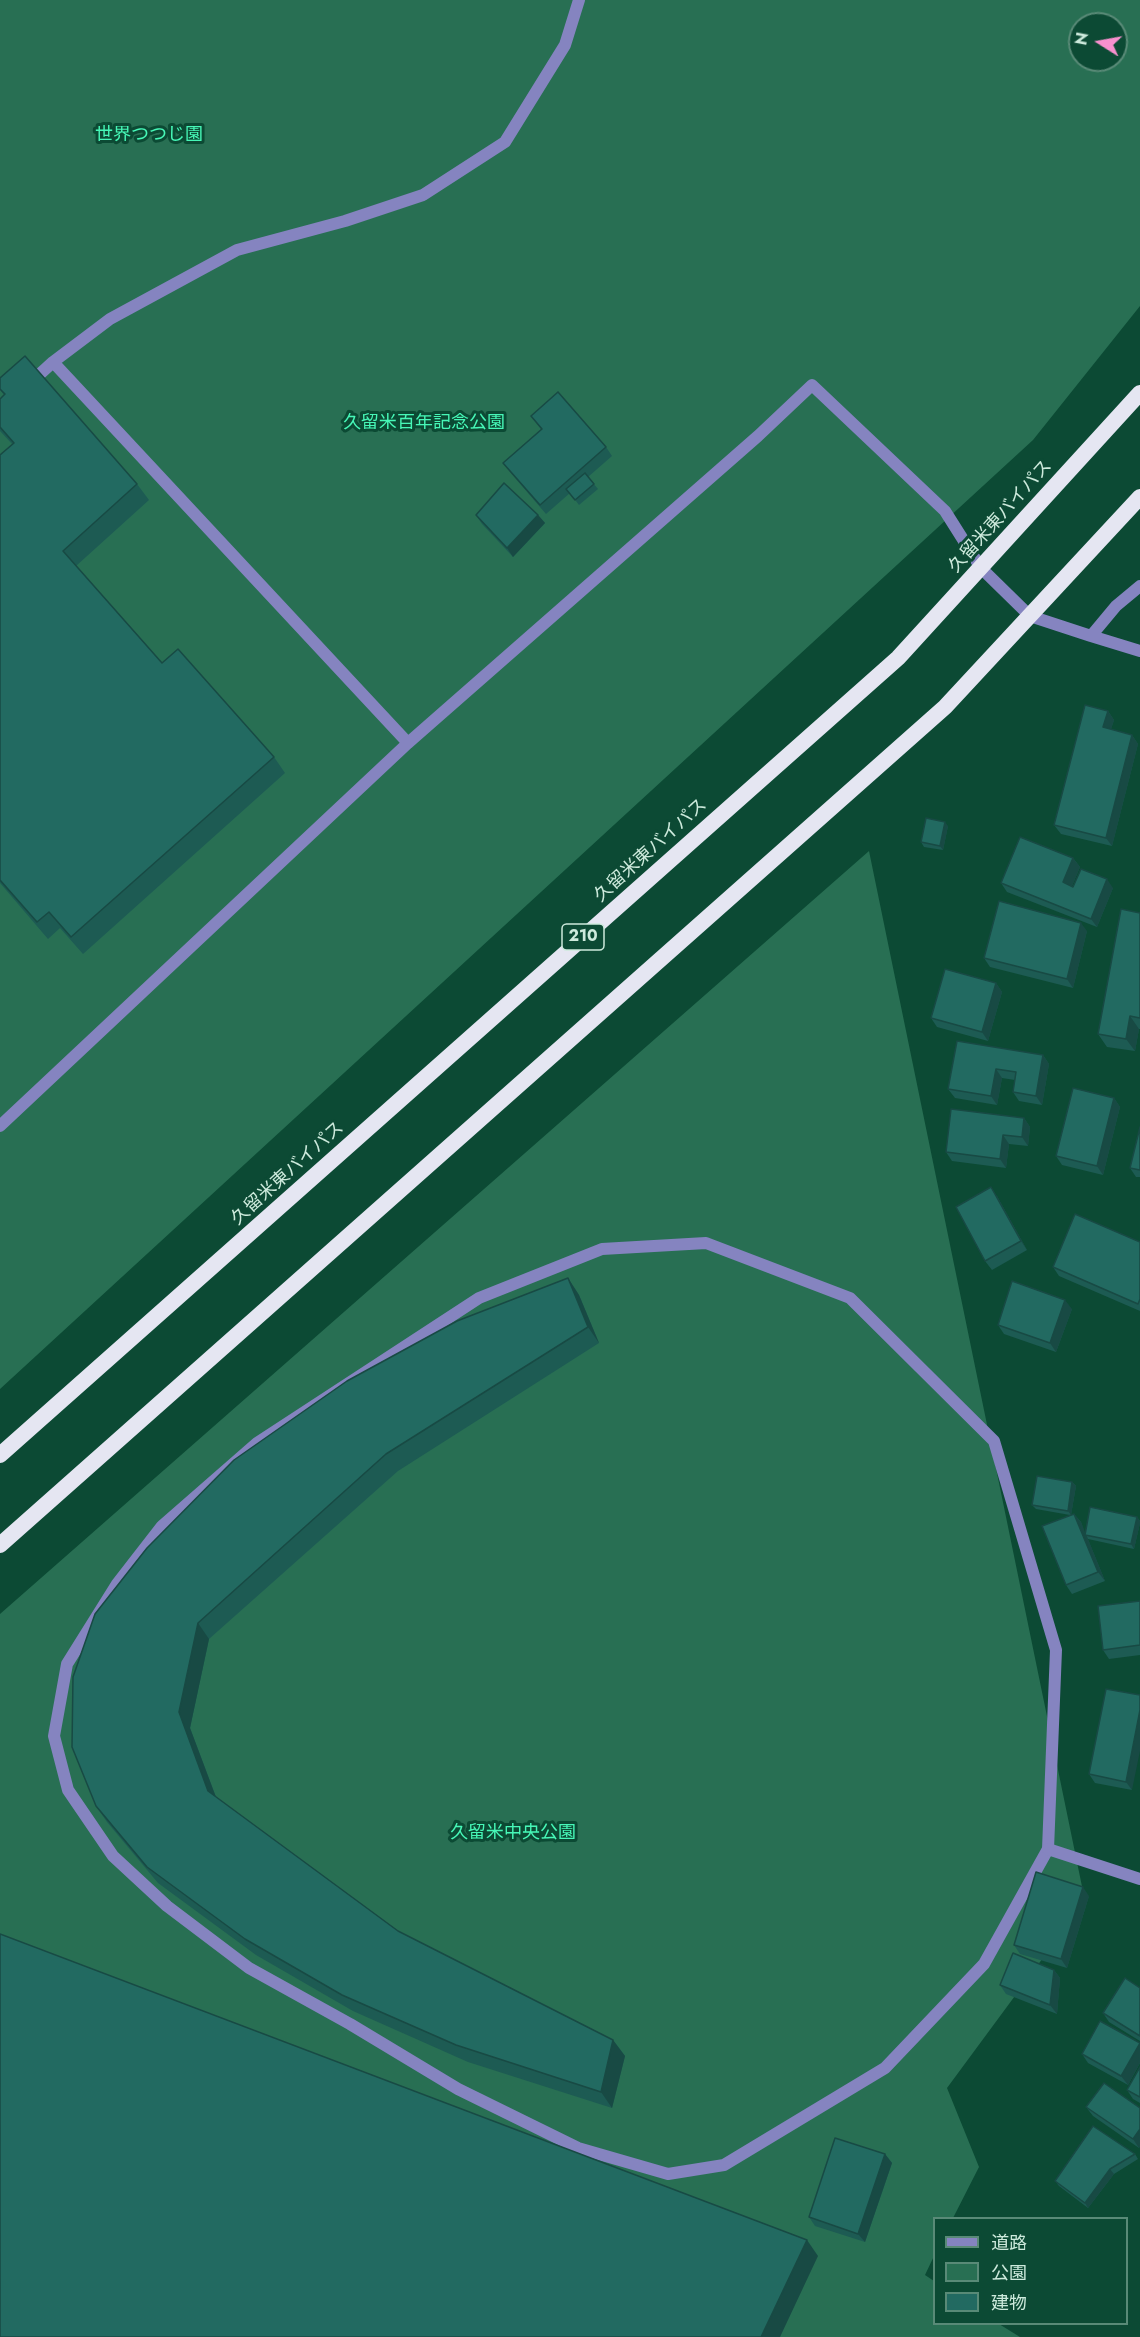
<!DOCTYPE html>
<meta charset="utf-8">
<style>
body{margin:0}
#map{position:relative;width:1140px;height:2337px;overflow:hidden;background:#0c4a34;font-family:Jost,"Noto Sans JP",sans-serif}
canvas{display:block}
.legend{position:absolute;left:933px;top:2217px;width:195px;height:108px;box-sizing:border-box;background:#0c4a34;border:2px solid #598a77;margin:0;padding:8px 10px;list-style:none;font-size:18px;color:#cdeadc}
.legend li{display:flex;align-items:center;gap:12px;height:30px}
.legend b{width:30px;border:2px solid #598a77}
.north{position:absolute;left:1068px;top:12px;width:60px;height:60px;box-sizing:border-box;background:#0c4a34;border:2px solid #598a77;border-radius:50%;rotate:281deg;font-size:16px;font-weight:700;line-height:24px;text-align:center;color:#cdeadc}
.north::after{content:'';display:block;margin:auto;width:21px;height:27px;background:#f790ce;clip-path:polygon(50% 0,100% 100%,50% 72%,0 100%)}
</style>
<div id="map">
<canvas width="1140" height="2337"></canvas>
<ul class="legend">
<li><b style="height:8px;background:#8584c0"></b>道路</li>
<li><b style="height:16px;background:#286f53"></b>公園</li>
<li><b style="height:16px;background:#226a61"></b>建物</li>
</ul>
<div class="north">N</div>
</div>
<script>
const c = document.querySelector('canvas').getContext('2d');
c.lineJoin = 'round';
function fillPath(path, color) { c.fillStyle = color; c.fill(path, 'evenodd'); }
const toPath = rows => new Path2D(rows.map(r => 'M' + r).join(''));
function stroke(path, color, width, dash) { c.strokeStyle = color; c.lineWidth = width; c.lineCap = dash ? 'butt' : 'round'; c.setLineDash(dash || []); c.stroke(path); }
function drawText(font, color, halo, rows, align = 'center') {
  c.font = font + ' Jost,"Noto Sans JP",sans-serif'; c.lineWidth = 6; c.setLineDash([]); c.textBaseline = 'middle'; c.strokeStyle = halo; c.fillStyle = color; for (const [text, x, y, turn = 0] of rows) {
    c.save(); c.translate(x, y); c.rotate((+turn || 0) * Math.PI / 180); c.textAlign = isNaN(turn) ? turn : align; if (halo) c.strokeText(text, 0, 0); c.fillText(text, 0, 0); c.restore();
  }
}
const green = toPath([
 [0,0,1140,0,1140,306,1033,440,0,1389],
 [1080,24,1116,24,1116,60,1080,60],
 [869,851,1085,1901,947,2088,979,2167,953,2218,934,2218,934,2256,925,2275,934,2281,934,2324,999,2324,1020,2337,0,2337,0,1614]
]);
const service = toPath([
 [53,362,408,743],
 [29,384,53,362,110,319,237,250,345,221,423,195,505,142,565,45,579,0],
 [0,1126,408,743,758,436,812,385,945,511,981,568],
 [706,1243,850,1298,994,1441,1056,1650,1048,1849,984,1964,885,2068,724,2165,668,2174,578,2148,458,2089,350,2024,249,1968,167,1906,113,1856,68,1790,54,1736,67,1664,117,1584,162,1526,257,1443,479,1298,602,1249,706,1243]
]);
const minor = toPath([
 [981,568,1030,616,1091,636,1116,606,1140,586],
 [1091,636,1140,651],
 [1048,1849,1140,1879]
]);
const trunk = toPath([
 [0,1455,898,658,1140,393],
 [0,1545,945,707,1140,497]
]);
const wall = toPath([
 [0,378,137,484,149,500,76,566,162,663,274,757,285,773,83,954,60,928,48,939,0,883,0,455,12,444,0,431,0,399,4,395,0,390],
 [531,416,606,447,612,456,588,477,598,489,579,505,570,493,546,514,510,472,503,463,541,429],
 [476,515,538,515,545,523,513,557,482,524],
 [1108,711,1114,720,1111,729,1132,735,1138,744,1112,846,1061,834,1054,825],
 [948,826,943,850,924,847,921,842],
 [1073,858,1080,867,1072,886,1113,888,1097,927,1007,892,1001,883],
 [1140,913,1140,1029,1139,1029,1135,1051,1107,1047,1098,1034],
 [1087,931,1073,988,990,967,984,958],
 [996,983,1002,992,988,1041,937,1027,931,1018],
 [957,1041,1043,1055,1049,1064,1042,1105,1019,1101,1013,1092,1015,1080,1002,1078,997,1105,955,1098,948,1089],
 [1114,1098,1120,1107,1103,1175,1062,1165,1056,1156],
 [1024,1118,1030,1127,1028,1146,1009,1144,1006,1168,952,1161,946,1152],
 [1140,1127,1140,1177,1136,1177,1130,1168],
 [997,1196,1027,1250,992,1270,985,1261],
 [1140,1242,1140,1311,1059,1276,1053,1267],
 [568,1278,579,1295,599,1343,398,1471,209,1639,190,1728,216,1797,398,1931,613,2040,625,2056,612,2108,468,2062,353,2011,256,1955,158,1883,107,1822,96,1806,147,1548],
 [1072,1309,1056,1352,1004,1334,998,1325],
 [1072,1482,1076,1486,1071,1515,1074,1514,1081,1522,1085,1534,1137,1517,1140,1521,1140,1523,1134,1549,1088,1539,1087,1537,1105,1581,1072,1594,1066,1585,1070,1515,1036,1509,1032,1505],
 [1140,1601,1140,1655,1109,1659,1103,1650],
 [1106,1689,1132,1790,1095,1783,1089,1774],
 [1089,1896,1067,1968,1020,1954,1014,1945],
 [1054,1970,1060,1978,1057,2014,1006,1994,1000,1985],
 [1140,1988,1140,2041,1109,2022,1103,2013],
 [1140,2043,1140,2063,1128,2085,1088,2063,1082,2054],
 [1140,2067,1140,2103,1133,2099,1127,2090],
 [1086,2107,1140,2108,1140,2146,1139,2148,1093,2116],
 [885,2154,892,2163,865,2242,815,2226,809,2217],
 [1135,2154,1138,2159,1114,2174,1088,2208,1059,2186,1055,2181]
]);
const shadedWall = toPath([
 [538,515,545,523,513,557,507,548],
 [1108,711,1114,720,1109,736,1103,727],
 [1132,735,1138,744,1112,846,1106,838],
 [945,822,948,826,943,850,940,846],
 [1073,858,1080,867,1070,891,1063,882],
 [1107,879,1113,888,1097,927,1091,919],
 [1081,923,1087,931,1073,988,1067,979],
 [996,983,1002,992,988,1041,982,1032],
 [1130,1016,1139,1029,1135,1051,1126,1039],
 [1043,1055,1049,1064,1042,1105,1036,1096],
 [996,1069,1002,1078,997,1105,991,1096],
 [1114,1098,1120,1107,1103,1175,1097,1166],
 [1024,1118,1030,1127,1028,1146,1022,1137],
 [1003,1135,1009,1144,1006,1168,1000,1159],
 [991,1187,997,1196,1027,1250,1021,1241],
 [568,1278,579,1295,599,1343,588,1327],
 [1065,1300,1072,1309,1056,1352,1050,1343],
 [1072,1482,1076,1486,1071,1515,1068,1511],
 [1074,1514,1081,1522,1105,1581,1098,1572],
 [1137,1517,1140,1521,1140,1523,1134,1549,1131,1544],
 [198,1623,209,1639,190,1728,220,1808,208,1791,179,1712],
 [1140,1710,1140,1751,1132,1790,1126,1782],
 [1083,1887,1089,1896,1067,1968,1061,1959],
 [1054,1970,1060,1978,1057,2014,1050,2005],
 [613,2040,625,2056,612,2108,601,2092],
 [1140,2043,1140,2063,1128,2085,1121,2076],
 [1140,2129,1140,2146,1139,2148,1133,2139],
 [885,2154,892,2163,865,2242,858,2234],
 [1110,2169,1114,2174,1088,2208,1085,2203],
 [807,2240,818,2256,780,2337,761,2337]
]);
const building = toPath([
 [25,356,137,484,63,551,162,663,178,649,274,757,71,937,49,912,37,922,0,880,0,455,14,443,0,427,0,399,5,394,0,389,0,378,25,356],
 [558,392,606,447,540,505,503,463,542,429,531,416,558,392],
 [585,473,594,484,575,500,566,489,585,473],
 [504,483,538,515,507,548,476,515,504,483],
 [1085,705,1108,711,1103,727,1132,735,1106,838,1054,825,1085,705],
 [926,818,945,822,940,846,921,842,926,818],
 [1020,837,1073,858,1063,882,1073,887,1081,869,1107,879,1091,919,1001,883,1020,837],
 [999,901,1081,923,1067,979,984,958,999,901],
 [1121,909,1140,913,1140,1018,1130,1016,1126,1039,1098,1034,1121,909],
 [945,969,996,983,982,1032,931,1018,945,969],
 [957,1041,1043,1055,1036,1096,1013,1092,1016,1072,996,1069,991,1096,948,1089,957,1041],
 [1073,1088,1114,1098,1097,1166,1056,1156,1073,1088],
 [951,1109,1024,1118,1022,1137,1003,1135,1000,1159,946,1152,951,1109],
 [1140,1127,1140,1170,1130,1168,1140,1127],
 [991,1187,1021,1241,985,1261,956,1207,991,1187],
 [1075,1214,1140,1242,1140,1299,1138,1304,1053,1267,1075,1214],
 [568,1278,588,1327,386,1454,198,1623,179,1712,208,1791,398,1931,613,2040,601,2092,456,2045,342,1995,245,1939,147,1867,96,1806,72,1747,73,1677,95,1614,147,1548,234,1460,347,1381,457,1321,568,1278],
 [1012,1281,1065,1300,1050,1343,998,1325,1012,1281],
 [1037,1476,1072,1482,1068,1511,1032,1505,1037,1476],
 [1090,1507,1137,1517,1131,1544,1085,1535,1090,1507],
 [1074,1514,1098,1572,1066,1585,1042,1526,1074,1514],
 [1140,1601,1140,1645,1103,1650,1098,1606,1140,1601],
 [1106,1689,1140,1695,1140,1710,1126,1782,1089,1774,1106,1689],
 [1036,1872,1083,1887,1061,1959,1014,1945,1036,1872],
 [0,1934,807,2240,761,2337,0,2337,0,1934],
 [1013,1953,1054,1970,1050,2005,1000,1985,1013,1953],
 [1125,1978,1140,1988,1140,2036,1103,2013,1125,1978],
 [1100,2021,1140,2043,1121,2076,1082,2054,1100,2021],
 [1140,2067,1140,2097,1127,2090,1140,2067],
 [1104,2083,1140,2108,1140,2129,1133,2139,1086,2107,1104,2083],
 [1093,2126,1135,2154,1110,2169,1085,2203,1055,2181,1093,2126],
 [835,2138,885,2154,858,2234,809,2217,835,2138]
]);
const shields = [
 [583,937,42]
];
const shieldNames = [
 ["210",583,937]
];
const parkNames = [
 ["世界つつじ園",149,136],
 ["久留米百年記念公園",424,424],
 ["久留米中央公園",513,1834]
];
const streetNames = [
 ["久留米東バイパス",1001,517,-48],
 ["久留米東バイパス",651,851,-42],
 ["久留米東バイパス",288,1174,-42]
];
fillPath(green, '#286f53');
stroke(service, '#8584c0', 12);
stroke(minor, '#8584c0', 12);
stroke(trunk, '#e5e6f2', 16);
fillPath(wall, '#1d5b53');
fillPath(shadedWall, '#184a44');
fillPath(building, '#226a61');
stroke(building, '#184a44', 1.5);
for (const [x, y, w] of shields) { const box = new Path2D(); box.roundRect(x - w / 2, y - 13, w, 26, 4.5); c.fillStyle = '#0c4a34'; c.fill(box); stroke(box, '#cdeadc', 1.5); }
drawText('bold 16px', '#cdeadc', null, shieldNames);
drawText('18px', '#47f7b7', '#0c4a34', parkNames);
drawText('18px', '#cdeadc', '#0c4a34', streetNames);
</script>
